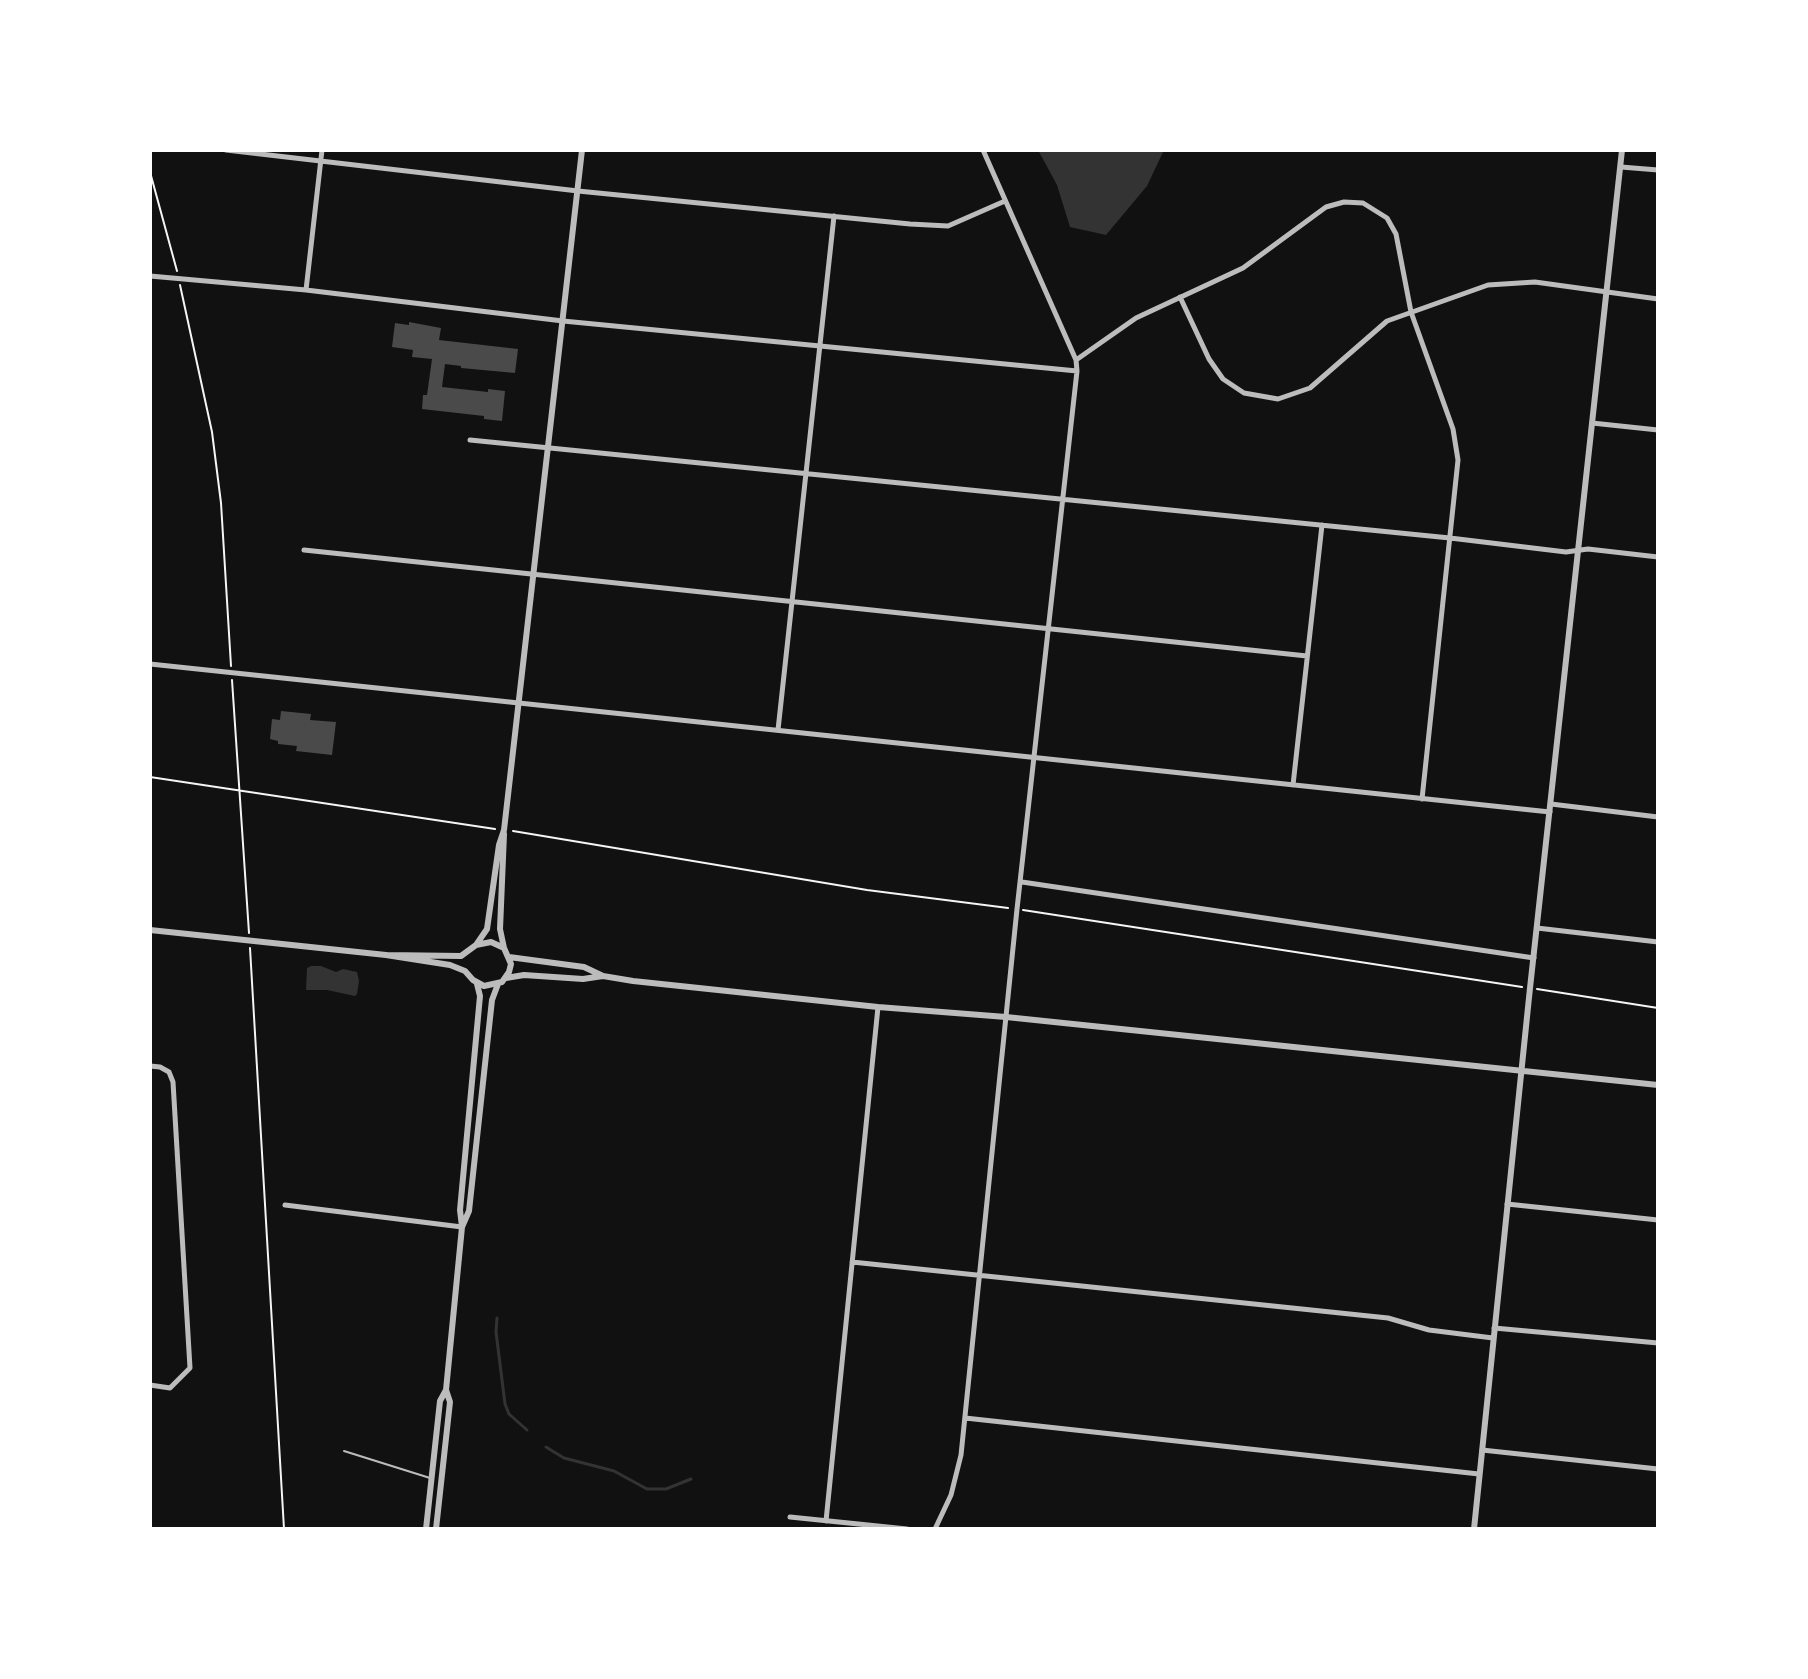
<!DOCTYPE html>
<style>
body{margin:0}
#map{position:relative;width:1808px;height:1679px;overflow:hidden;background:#111;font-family:Rubik,sans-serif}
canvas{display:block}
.frame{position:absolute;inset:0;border:152px solid #fff;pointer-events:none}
</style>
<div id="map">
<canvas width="1808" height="1679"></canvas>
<div class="frame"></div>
</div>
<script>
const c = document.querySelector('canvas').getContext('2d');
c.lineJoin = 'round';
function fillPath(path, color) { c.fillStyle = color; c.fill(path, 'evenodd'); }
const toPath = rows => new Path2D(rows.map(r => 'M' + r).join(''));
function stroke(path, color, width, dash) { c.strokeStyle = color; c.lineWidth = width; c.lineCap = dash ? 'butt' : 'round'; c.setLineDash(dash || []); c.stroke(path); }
const water = toPath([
 [1038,150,1169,150,1163,152,1147,186,1106,235,1070,227,1057,185],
 [311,966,321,966,336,972,343,969,357,972,359,981,357,994,355,996,327,990,306,990,307,968]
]);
const stream = toPath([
 [497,1318,496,1332,505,1404,509,1414,527,1430],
 [546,1447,564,1458,614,1471,647,1489,666,1489,691,1479]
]);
const building = toPath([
 [409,322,441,328,439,340,518,349,515,373,461,368,461,366,445,364,442,387,488,392,488,389,505,391,502,421,484,419,484,416,422,409,423,395,427,395,432,359,412,357,413,350,392,347,395,323,409,325],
 [281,711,311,714,310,720,336,722,332,755,296,751,297,746,278,744,278,741,270,739,272,719,280,720]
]);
const path = toPath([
 [150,172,177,271],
 [180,285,212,432,221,503,231,666],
 [232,680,249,933],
 [150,777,495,829],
 [513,831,867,890,1008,908],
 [1023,910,1522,987],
 [250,948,284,1529],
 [1537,989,1658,1008]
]);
const service = toPath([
 [344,1451,430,1478]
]);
const minor = toPath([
 [226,150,578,191,910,224,948,226,1005,201],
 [1621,167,1658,170],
 [150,276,306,290,563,321,1077,371],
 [306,290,322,150],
 [1180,297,1209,359,1223,379,1244,393,1278,399,1310,388,1387,321,1488,285,1535,282,1658,299],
 [1076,360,1136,318,1243,268,1326,207,1344,202,1363,203,1387,218,1396,234,1411,312,1453,429,1458,460,1422,799],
 [1592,423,1658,430],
 [470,440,1450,538,1566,552,1588,549,1658,557],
 [304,550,1307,656],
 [150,664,1550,812],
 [778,730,834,216],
 [1293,785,1322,525],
 [1551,804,1658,817],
 [1022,882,1534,958],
 [1537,928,1658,942],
 [150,1066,160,1067,169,1072,173,1082,190,1368,170,1388,150,1385],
 [1507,1204,1658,1220],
 [285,1205,462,1227],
 [852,1262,1388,1318,1429,1330,1493,1338],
 [1494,1328,1658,1343],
 [965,1418,1479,1474],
 [1482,1450,1658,1469],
 [790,1517,907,1529],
 [826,1521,878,1007],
 [935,1529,951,1495,961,1455,1017,909,1077,371,1076,360,983,150]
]);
const tertiary = toPath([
 [150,930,386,955,450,965,465,971,473,980,484,986,502,982,509,972,511,964,504,948,491,942,476,945,461,956,386,955],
 [476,945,487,929,499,845,504,830,582,150],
 [504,948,500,929,504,834],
 [509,957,584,967,603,976,633,981,878,1007,1006,1017,1658,1085],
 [506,978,524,975,583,979,603,976],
 [462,1227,469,1211,492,1000,498,984],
 [426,1529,440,1401,446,1390],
 [436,1529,450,1402,446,1390,462,1227,460,1210,480,996,477,984],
 [1474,1529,1530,988,1622,150]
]);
fillPath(water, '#333');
stroke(stream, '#333', 3);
fillPath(building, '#4a4a4a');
stroke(path, '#f5f5f5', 2);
stroke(service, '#bcbcbc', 2);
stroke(minor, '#bcbcbc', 5);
stroke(tertiary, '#bcbcbc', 6);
</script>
